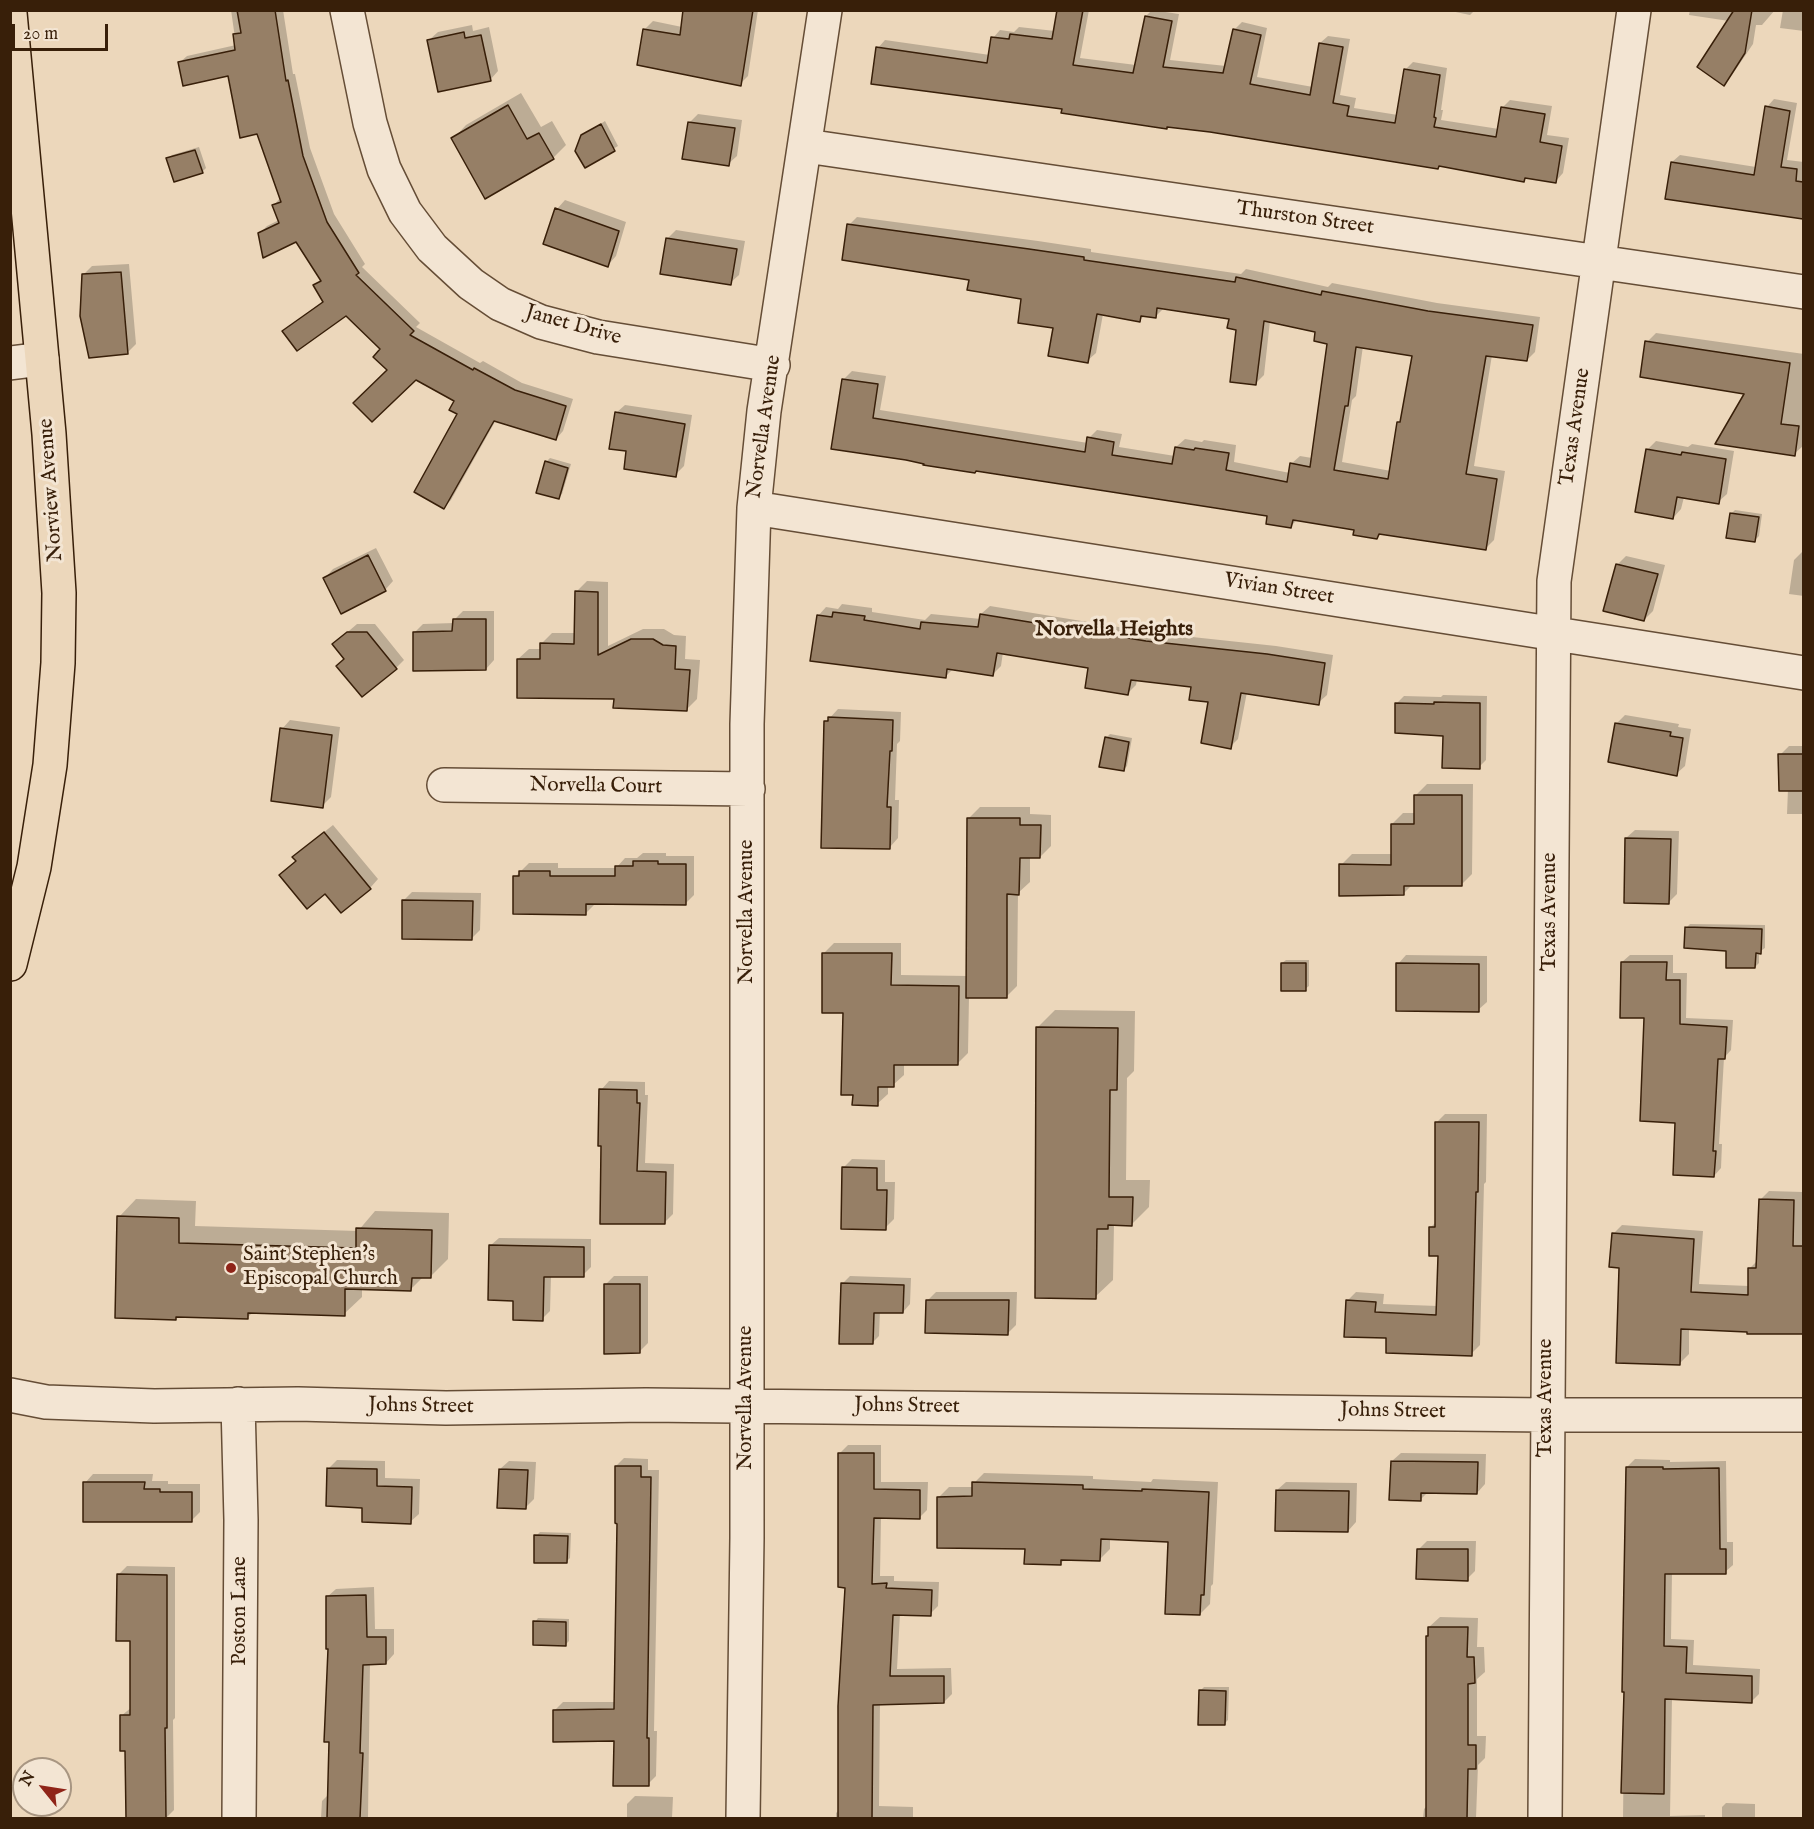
<!DOCTYPE html>
<style>
body{margin:0}
#map{position:relative;width:1814px;height:1829px;overflow:hidden;background:#ecd7bb;font-family:"IM FELL English",serif}
canvas{display:block}
.frame{position:absolute;inset:0;border:12px solid #381f09;pointer-events:none}
.north{position:absolute;left:12px;top:1757px;width:60px;height:60px;box-sizing:border-box;background:#f3e5d3;border:2px solid #a89682;border-radius:50%;rotate:300deg;font-size:16px;font-weight:700;line-height:24px;text-align:center;color:#381f09}
.north::after{content:'';display:block;margin:auto;width:21px;height:27px;background:#8f2418;clip-path:polygon(50% 0,100% 100%,50% 72%,0 100%)}
.scale{position:absolute;left:12px;top:24px;width:96px;height:27px;box-sizing:border-box;border:3px solid #381f09;border-top:0;padding-left:8px;font-size:18px;line-height:21px;white-space:nowrap;color:#381f09;-webkit-text-stroke:4px #f3e5d3;paint-order:stroke}
</style>
<div id="map">
<canvas width="1814" height="1829"></canvas>
<div class="frame"></div>
<div class="north">N</div>
<div class="scale">20 m</div>
</div>
<script>
const c = document.querySelector('canvas').getContext('2d');
c.lineJoin = 'round';
function fillPath(path, color) { c.fillStyle = color; c.fill(path, 'evenodd'); }
const toPath = rows => new Path2D(rows.map(r => 'M' + r).join(''));
function stroke(path, color, width, dash) { c.strokeStyle = color; c.lineWidth = width; c.lineCap = dash ? 'butt' : 'round'; c.setLineDash(dash || []); c.stroke(path); }
function drawText(font, color, halo, rows, align = 'center') {
  c.font = font + ' "IM FELL English",serif'; c.lineWidth = 6; c.setLineDash([]); c.textBaseline = 'middle'; c.strokeStyle = halo; c.fillStyle = color; for (const [text, x, y, turn = 0] of rows) {
    c.save(); c.translate(x, y); c.rotate((+turn || 0) * Math.PI / 180); c.textAlign = isNaN(turn) ? turn : align; if (halo) c.strokeText(text, 0, 0); c.fillText(text, 0, 0); c.restore();
  }
}
const shadow = toPath([
 [231,10,283,10,293,74,295,74,310,148,334,214,365,264,362,267,420,323,416,327,480,363,483,361,522,383,573,399,563,431,556,439,496,420,451,500,444,507,459,414,456,400,416,378,389,370,382,349,346,314,284,331,324,300,315,286,321,279,297,240,260,233,267,226,279,220,274,205,281,197,258,132,229,74,179,63,187,56,236,45],
 [684,10,758,10,748,76,740,84,638,64,645,29,653,21,682,27],
 [1059,10,1089,10,1080,58,1136,65,1146,16,1152,10,1179,14,1170,60,1226,66,1234,30,1242,22,1267,28,1257,77,1313,87,1320,43,1328,36,1350,39,1340,95,1356,98,1354,108,1398,115,1405,70,1413,62,1447,68,1441,110,1443,110,1441,120,1499,129,1502,108,1510,100,1552,106,1547,135,1569,138,1563,173,1556,181,1527,177,1524,180,1441,165,1438,167,1211,130,1168,126,1166,128,1063,108,878,48,885,40,990,55,993,38,1000,30,1014,32,1019,27,1055,31],
 [1446,10,1475,10,1470,15],
 [1690,10,1775,10,1762,25,1756,25,1753,44,1732,75,1724,84,1729,21,1689,15],
 [1783,10,1804,10,1804,31,1780,28],
 [472,25,473,31,489,27,498,71,490,80,429,40,438,32],
 [521,93,541,127,552,121,566,145,553,158,453,139,466,125],
 [1774,99,1797,103,1787,160,1804,162,1804,217,1666,197,1672,162,1680,155,1756,167,1767,107],
 [698,114,742,120,737,156,728,164,689,123],
 [605,121,618,146,585,166,582,136],
 [199,147,206,168,202,172,168,159,172,155],
 [565,200,626,222,616,256,608,265,557,209],
 [857,217,1038,241,1091,249,1091,252,1241,274,1246,269,1328,287,1332,283,1437,303,1540,317,1535,352,1527,360,1492,355,1474,466,1505,471,1494,540,1486,548,1382,533,1377,538,1356,529,1298,519,1290,527,1269,514,833,447,844,379,852,371,886,376,880,410,1088,443,1089,438,1097,430,1122,434,1119,447,1175,456,1176,447,1185,439,1202,442,1204,440,1236,445,1234,462,1290,473,1291,464,1300,456,1312,458,1328,342,1317,331,1270,321,1264,375,1256,383,1238,328,1230,318,1164,308,1155,317,1145,315,1140,320,1103,314,1096,353,1087,361,1055,327,1023,298,971,279,849,225],
 [1363,346,1414,354,1402,419,1399,423,1391,471,1342,462,1352,400,1356,396],
 [676,230,745,241,739,275,730,283,668,238],
 [129,264,136,344,127,353,83,275,92,266],
 [1656,333,1804,354,1803,446,1794,454,1746,393,1647,342],
 [625,405,692,415,684,466,675,475,628,450,616,413],
 [1656,441,1688,447,1692,444,1734,451,1727,494,1718,502,1684,497,1681,509,1673,518,1647,450],
 [550,458,571,464,562,494,558,498,546,462],
 [1735,510,1762,514,1759,536,1755,540,1731,514],
 [376,548,393,581,385,590,325,578,333,569],
 [1803,551,1804,596,1789,594,1794,560],
 [1626,556,1665,565,1653,611,1644,620,1618,564],
 [587,581,608,582,608,646,643,629,664,629,674,635,686,636,685,659,700,660,697,699,687,709,615,698,518,659,529,649,541,649,541,644,552,633,576,633,576,592],
 [842,604,872,608,872,612,925,620,931,614,981,619,981,614,990,606,1155,633,1276,646,1333,655,1327,695,1318,703,1247,692,1238,739,1230,747,1210,701,1192,686,1137,679,1136,685,1128,693,1090,666,1003,652,1001,666,992,675,954,668,945,677,818,616,826,607,838,609],
 [463,611,494,611,494,660,486,669,415,632,423,624,454,623,454,620],
 [357,624,375,624,404,660,396,668,343,636],
 [1443,695,1487,696,1486,760,1479,767,1445,734,1397,703,1404,696,1441,697],
 [838,709,901,712,900,741,897,744,895,800,899,800,898,838,890,847,826,722],
 [1625,715,1679,724,1678,727,1691,729,1685,766,1676,774,1616,724],
 [290,720,340,727,331,797,322,806,282,729],
 [1110,734,1132,738,1127,766,1123,770,1106,738],
 [1789,746,1804,746,1804,814,1787,814,1788,789,1780,755],
 [1427,784,1473,784,1472,874,1461,885,1412,885,1404,893,1341,865,1352,854,1392,854,1392,824,1403,813,1416,813,1416,795],
 [980,807,1030,807,1030,814,1051,815,1051,846,1040,857,1030,857,1030,882,1018,893,1017,986,1006,997,969,997,968,1053,957,1064,904,1064,904,1075,893,1085,888,1085,888,1094,877,1104,824,953,834,943,901,943,901,975,968,976,969,818],
 [333,825,378,879,370,888,325,892,281,875,297,860,303,849],
 [1635,830,1679,831,1677,894,1669,902,1626,838],
 [643,853,666,853,666,856,694,856,694,895,686,903,594,902,594,905,585,914,515,877,529,863,558,863,558,868,616,868,625,858,637,858],
 [412,892,481,893,480,930,471,939,404,900],
 [1690,924,1765,925,1765,948,1759,952,1759,963,1755,967,1727,950,1686,928],
 [1406,955,1487,956,1487,1002,1478,1010,1398,964],
 [1630,955,1673,955,1673,973,1687,973,1686,1018,1733,1020,1731,1050,1724,1058,1719,1144,1722,1144,1721,1168,1714,1176,1677,1121,1645,1017,1622,962],
 [1286,960,1309,960,1309,986,1305,989,1282,963],
 [1055,1010,1135,1011,1134,1071,1127,1078,1126,1180,1150,1180,1149,1207,1132,1224,1114,1224,1113,1280,1095,1297,1037,1028],
 [609,1081,645,1082,645,1095,648,1095,645,1163,674,1164,673,1214,665,1222,601,1222,601,1090],
 [1445,1114,1487,1114,1486,1182,1484,1184,1480,1345,1471,1354,1388,1337,1347,1301,1356,1292,1384,1294,1383,1304,1438,1306,1439,1255,1430,1228,1436,1222,1437,1122],
 [852,1159,885,1160,885,1182,895,1182,894,1219,885,1228,843,1168],
 [1769,1191,1803,1192,1804,1333,1749,1332,1749,1331,1689,1328,1689,1354,1680,1363,1620,1267,1613,1234,1622,1225,1703,1231,1699,1284,1749,1286,1749,1269,1758,1260,1760,1200],
 [136,1199,196,1201,195,1226,358,1231,375,1211,449,1213,448,1259,430,1277,423,1277,411,1289,362,1288,362,1297,344,1314,253,1312,247,1318,177,1316,175,1318,119,1217],
 [499,1238,591,1239,591,1267,583,1275,551,1276,550,1311,542,1319,515,1299,491,1245],
 [614,1276,648,1276,648,1343,639,1352,605,1285],
 [850,1276,911,1278,910,1304,903,1312,880,1311,879,1336,872,1343,843,1283],
 [936,1292,1017,1292,1016,1325,1008,1333,928,1300],
 [848,1445,881,1445,881,1482,928,1482,927,1510,919,1518,881,1517,880,1576,894,1576,894,1581,939,1582,938,1606,930,1614,900,1614,897,1669,951,1668,952,1694,944,1702,880,1703,879,1806,913,1807,913,1818,836,1818,836,1813,839,1810,847,1586,840,1453],
 [1401,1453,1486,1454,1485,1484,1477,1493,1429,1491,1420,1500,1392,1461],
 [624,1458,648,1459,648,1470,659,1470,654,1731,657,1731,656,1776,648,1784,615,1740,555,1710,563,1702,615,1702,619,1522,616,1466],
 [1635,1459,1670,1460,1670,1462,1726,1461,1727,1542,1733,1542,1733,1565,1725,1572,1672,1573,1671,1639,1694,1640,1693,1665,1760,1669,1759,1694,1751,1702,1672,1698,1670,1816,1705,1815,1705,1818,1623,1818,1627,1467],
 [337,1460,385,1461,385,1478,420,1479,419,1514,410,1522,364,1506,328,1469],
 [509,1461,536,1462,534,1499,525,1508,500,1469],
 [984,1473,1093,1476,1093,1479,1151,1482,1153,1479,1218,1482,1213,1584,1211,1586,1210,1604,1200,1614,1169,1540,1110,1538,1110,1549,1100,1559,1066,1558,1060,1564,1026,1548,939,1497,949,1487,974,1487,974,1483],
 [93,1474,153,1474,152,1481,168,1481,168,1484,200,1484,200,1512,191,1521,85,1483],
 [1286,1482,1357,1483,1356,1522,1348,1531,1277,1490],
 [540,1532,571,1533,570,1558,566,1562,536,1536],
 [1427,1541,1476,1541,1475,1571,1467,1579,1419,1549],
 [127,1566,175,1567,175,1718,173,1720,174,1810,166,1818,127,1818,127,1750,121,1716,132,1707,131,1640,118,1575],
 [374,1587,375,1629,394,1629,394,1654,386,1663,370,1663,368,1818,321,1818,322,1801,330,1793,330,1648,327,1597,336,1589],
 [1440,1617,1478,1618,1477,1647,1484,1647,1485,1672,1477,1679,1477,1736,1486,1736,1485,1758,1478,1765,1476,1818,1423,1818,1424,1809,1428,1805,1429,1627],
 [538,1618,569,1619,569,1641,565,1645,535,1622],
 [1204,1687,1229,1687,1228,1720,1224,1724,1200,1691],
 [635,1796,673,1797,672,1818,627,1818,627,1804],
 [1726,1803,1755,1804,1755,1818,1722,1818,1722,1807]
]);
const building = toPath([
 [237,10,275,10,286,81,288,80,303,156,327,222,359,273,356,275,414,331,410,335,473,370,474,368,515,390,566,406,556,440,494,421,444,509,414,492,457,414,449,410,454,401,416,380,372,422,353,403,387,370,373,357,380,349,346,316,297,351,282,331,323,302,313,285,321,281,296,242,263,258,258,233,279,223,272,205,281,202,257,134,240,138,228,76,183,86,178,62,235,50,233,34,241,33,237,10],
 [683,10,753,10,741,86,637,65,643,29,680,35,683,10],
 [1057,10,1083,10,1073,65,1133,73,1145,16,1172,21,1163,67,1223,73,1233,29,1261,35,1250,84,1310,95,1319,43,1343,47,1333,103,1349,106,1347,116,1395,123,1404,69,1440,75,1434,117,1436,118,1434,127,1496,137,1501,107,1545,114,1540,142,1562,146,1556,183,1525,178,1524,182,1439,166,1438,169,1210,132,1167,127,1167,129,1061,113,1062,109,871,84,876,47,987,63,991,37,1009,39,1010,34,1052,39,1057,10],
 [1734,10,1752,10,1745,53,1724,86,1697,67,1734,10],
 [464,32,465,38,481,35,491,81,438,92,427,40,464,32],
 [508,105,527,139,539,133,554,159,485,199,451,138,508,105],
 [1765,106,1790,111,1781,167,1797,169,1796,181,1803,182,1803,219,1665,199,1671,162,1754,175,1765,106],
 [688,122,735,128,729,166,682,159,688,122],
 [601,124,615,151,585,168,575,151,581,135,601,124],
 [195,150,203,173,174,182,166,158,195,150],
 [555,208,619,231,608,267,543,244,555,208],
 [847,224,1029,249,1084,257,1084,260,1235,282,1236,277,1321,295,1322,291,1428,311,1533,325,1527,361,1486,356,1466,474,1497,479,1486,550,1379,534,1377,539,1353,535,1354,530,1293,520,1291,528,1266,524,1267,516,976,471,975,473,923,465,924,464,906,460,831,449,842,379,878,384,873,418,1085,452,1087,437,1114,442,1112,455,1172,464,1175,447,1194,450,1195,448,1229,453,1226,470,1287,482,1290,463,1310,467,1327,344,1314,341,1315,332,1264,321,1256,385,1230,382,1236,330,1227,328,1229,319,1157,308,1156,318,1141,316,1140,322,1097,314,1088,363,1048,356,1053,328,1018,323,1021,299,967,290,969,280,842,260,847,224],
 [1356,347,1412,356,1400,422,1397,422,1388,479,1334,470,1345,406,1348,406,1356,347],
 [666,238,737,249,731,285,660,274,666,238],
 [121,272,128,354,89,358,80,316,82,274,121,272],
 [1645,341,1790,363,1781,424,1799,426,1795,456,1715,444,1744,394,1640,377,1645,341],
 [615,412,685,424,676,477,624,469,626,451,609,449,615,412],
 [1646,449,1681,455,1682,452,1726,459,1719,504,1677,497,1673,519,1635,512,1646,449],
 [545,461,568,468,559,499,536,493,545,461],
 [1730,513,1759,517,1755,542,1726,538,1730,513],
 [368,555,386,591,341,614,323,578,368,555],
 [1616,564,1658,574,1644,621,1603,611,1616,564],
 [575,591,598,592,598,655,631,639,653,639,663,645,676,646,675,669,690,670,687,711,613,708,614,699,517,698,517,659,540,659,540,643,574,644,575,591],
 [833,612,865,616,864,620,920,629,921,622,978,627,980,614,1146,641,1267,654,1325,663,1319,705,1241,693,1231,749,1201,743,1208,702,1189,700,1191,687,1131,680,1128,695,1085,688,1088,668,997,653,993,676,947,669,946,678,810,661,817,615,832,617,833,612],
 [453,619,486,619,486,670,413,671,413,632,452,631,453,619],
 [347,632,367,632,397,669,362,697,336,666,344,659,332,644,347,632],
 [1434,702,1480,703,1480,769,1442,768,1443,736,1395,733,1395,703,1434,704,1434,702],
 [828,717,893,720,892,751,890,751,887,807,891,807,890,849,821,848,824,721,828,721,828,717],
 [1615,723,1671,732,1670,736,1683,738,1677,776,1608,762,1615,723],
 [280,728,332,735,323,808,271,801,280,728],
 [1105,737,1129,742,1124,771,1099,767,1105,737],
 [1778,754,1803,754,1803,791,1779,791,1778,754],
 [1414,795,1462,795,1462,886,1404,886,1404,895,1339,896,1339,864,1391,865,1391,824,1414,824,1414,795],
 [967,818,1020,818,1020,825,1041,825,1040,858,1020,858,1019,895,1007,894,1007,998,966,998,967,818],
 [324,832,371,889,341,913,325,894,307,909,279,875,296,861,292,857,324,832],
 [1625,838,1671,839,1669,904,1624,903,1625,838],
 [633,861,658,861,658,864,686,864,686,905,586,904,586,915,513,914,513,876,519,876,519,871,550,871,550,876,615,876,615,866,633,866,633,861],
 [402,900,473,901,472,940,402,939,402,900],
 [1685,927,1762,929,1761,954,1756,953,1755,968,1726,968,1726,951,1684,948,1685,927],
 [822,953,892,953,891,985,959,986,958,1065,894,1065,894,1087,878,1087,878,1106,852,1105,853,1095,841,1095,843,1013,822,1013,822,953],
 [1621,962,1667,962,1666,980,1680,980,1680,1024,1727,1027,1725,1059,1718,1059,1713,1151,1716,1151,1714,1177,1673,1175,1675,1123,1640,1121,1644,1018,1620,1018,1621,962],
 [1281,963,1306,963,1306,991,1281,991,1281,963],
 [1396,963,1479,964,1479,1012,1396,1011,1396,963],
 [1036,1027,1118,1028,1117,1090,1110,1090,1109,1197,1133,1197,1132,1226,1108,1225,1108,1229,1097,1229,1096,1299,1035,1298,1036,1027],
 [599,1089,637,1090,637,1103,640,1103,637,1171,666,1172,665,1224,600,1224,601,1146,598,1146,599,1089],
 [1435,1122,1479,1122,1478,1192,1476,1192,1472,1356,1386,1353,1386,1338,1344,1337,1346,1300,1376,1302,1375,1312,1436,1315,1438,1256,1429,1256,1429,1227,1435,1227,1435,1122],
 [842,1167,877,1168,877,1190,887,1190,886,1230,841,1229,842,1167],
 [1759,1199,1794,1200,1793,1246,1803,1246,1803,1334,1747,1334,1747,1332,1681,1329,1680,1365,1616,1363,1619,1268,1609,1267,1612,1233,1694,1239,1691,1292,1748,1295,1748,1268,1756,1268,1759,1199],
 [117,1216,179,1218,179,1243,356,1248,356,1228,432,1230,431,1278,412,1278,411,1291,345,1289,345,1316,248,1313,248,1319,176,1317,176,1320,115,1318,117,1216],
 [489,1245,584,1247,584,1277,544,1277,543,1321,513,1320,513,1301,488,1300,489,1245],
 [841,1283,904,1285,903,1313,874,1313,873,1344,839,1344,841,1283],
 [604,1284,640,1284,640,1353,604,1354,604,1284],
 [926,1300,1009,1300,1008,1335,925,1333,926,1300],
 [838,1453,874,1453,874,1489,920,1490,920,1519,874,1518,872,1584,887,1583,886,1588,932,1590,931,1616,893,1615,890,1676,944,1676,944,1703,873,1705,872,1818,838,1818,838,1706,845,1588,838,1587,838,1453],
 [1391,1461,1478,1462,1477,1494,1421,1493,1421,1501,1389,1500,1391,1461],
 [615,1466,641,1466,641,1477,651,1477,647,1738,649,1738,649,1786,613,1786,614,1741,553,1742,553,1710,614,1709,617,1524,615,1523,615,1466],
 [1626,1467,1663,1467,1663,1469,1719,1468,1720,1549,1726,1549,1726,1574,1665,1574,1664,1646,1687,1647,1686,1673,1752,1676,1752,1703,1665,1699,1664,1794,1621,1793,1624,1692,1622,1692,1626,1467],
 [327,1468,377,1469,377,1486,412,1487,411,1524,362,1522,362,1508,326,1506,327,1468],
 [499,1469,528,1470,526,1509,497,1508,499,1469],
 [83,1482,145,1482,144,1489,160,1489,160,1492,192,1492,192,1522,83,1522,83,1482],
 [972,1482,1083,1485,1083,1489,1142,1491,1142,1489,1209,1492,1204,1595,1201,1595,1200,1615,1165,1614,1168,1542,1101,1539,1100,1561,1061,1560,1061,1565,1024,1564,1025,1549,937,1548,937,1497,972,1496,972,1482],
 [1276,1490,1349,1491,1348,1532,1275,1531,1276,1490],
 [534,1535,568,1536,567,1563,534,1563,534,1535],
 [1417,1549,1468,1549,1468,1581,1416,1579,1417,1549],
 [117,1574,167,1575,167,1728,165,1728,166,1818,126,1818,125,1751,120,1751,120,1715,130,1715,130,1641,116,1641,117,1574],
 [366,1595,367,1637,386,1637,386,1664,363,1665,360,1753,363,1753,360,1818,327,1818,329,1742,324,1742,328,1649,326,1649,326,1596,366,1595],
 [533,1621,566,1622,566,1646,533,1645,533,1621],
 [1428,1627,1468,1627,1467,1657,1474,1657,1475,1683,1468,1684,1468,1745,1476,1745,1476,1769,1468,1769,1467,1818,1426,1818,1426,1636,1428,1636,1428,1627],
 [1199,1690,1226,1691,1225,1725,1198,1725,1199,1690]
]);
const minor = toPath([
 [347,10,370,123,384,169,405,212,432,248,471,284,500,304,541,322,598,337,773,365],
 [806,146,1804,292],
 [10,363,42,359],
 [754,508,1804,673],
 [444,785,748,789],
 [10,1395,46,1402,154,1406,298,1404,446,1408,646,1405,1547,1415,1804,1415],
 [238,1404,241,1520,239,1818],
 [743,1818,747,1538,747,724,754,508,764,411,825,10],
 [1545,1818,1554,581,1634,10]
]);
const major = toPath([
 [10,13,49,434,59,593,58,663,50,765,34,867,10,964]
]);
const markers = [
 [231,1268,6,"#8f2418"]
];
const streetNames = [
 ["Thurston Street",1305,219,8],
 ["Janet Drive",573,326,16],
 ["Norvella Avenue",765,427,-82],
 ["Texas Avenue",1576,427,-82],
 ["Norview Avenue",52,490,-94],
 ["Vivian Street",1279,590,9],
 ["Norvella Court",596,787,1],
 ["Norvella Avenue",748,912,-90],
 ["Texas Avenue",1551,912,-90],
 ["Norvella Avenue",747,1398,-90],
 ["Texas Avenue",1547,1398,-90],
 ["Johns Street",421,1407,1],
 ["Johns Street",907,1407,1],
 ["Johns Street",1393,1412,1],
 ["Poston Lane",241,1611,-90]
];
const poiNames = [
 ["Saint Stephen's",243,1256],
 ["Episcopal Church",243,1280]
];
const neighbourhoodNames = [
 ["Norvella Heights",1114,630]
];
fillPath(shadow, '#0003');
fillPath(building, '#967f66');
stroke(building, '#381f09', 1.5);
stroke(minor, '#654d36', 36);
stroke(major, '#381f09', 36);
stroke(minor, '#f3e5d3', 33);
stroke(major, '#ecd7bb', 33);
for (const [x, y, r, color] of markers) { const dot = new Path2D(); dot.arc(x, y, r, 0, 2 * Math.PI); c.fillStyle = color; c.fill(dot); stroke(dot, '#f3e5d3', 2); }
drawText('21px', '#381f09', '#f3e5d3', streetNames);
drawText('21px', '#381f09', '#f3e5d3', poiNames, 'left');
drawText('bold 22px', '#381f09', '#f3e5d3', neighbourhoodNames);
</script>
